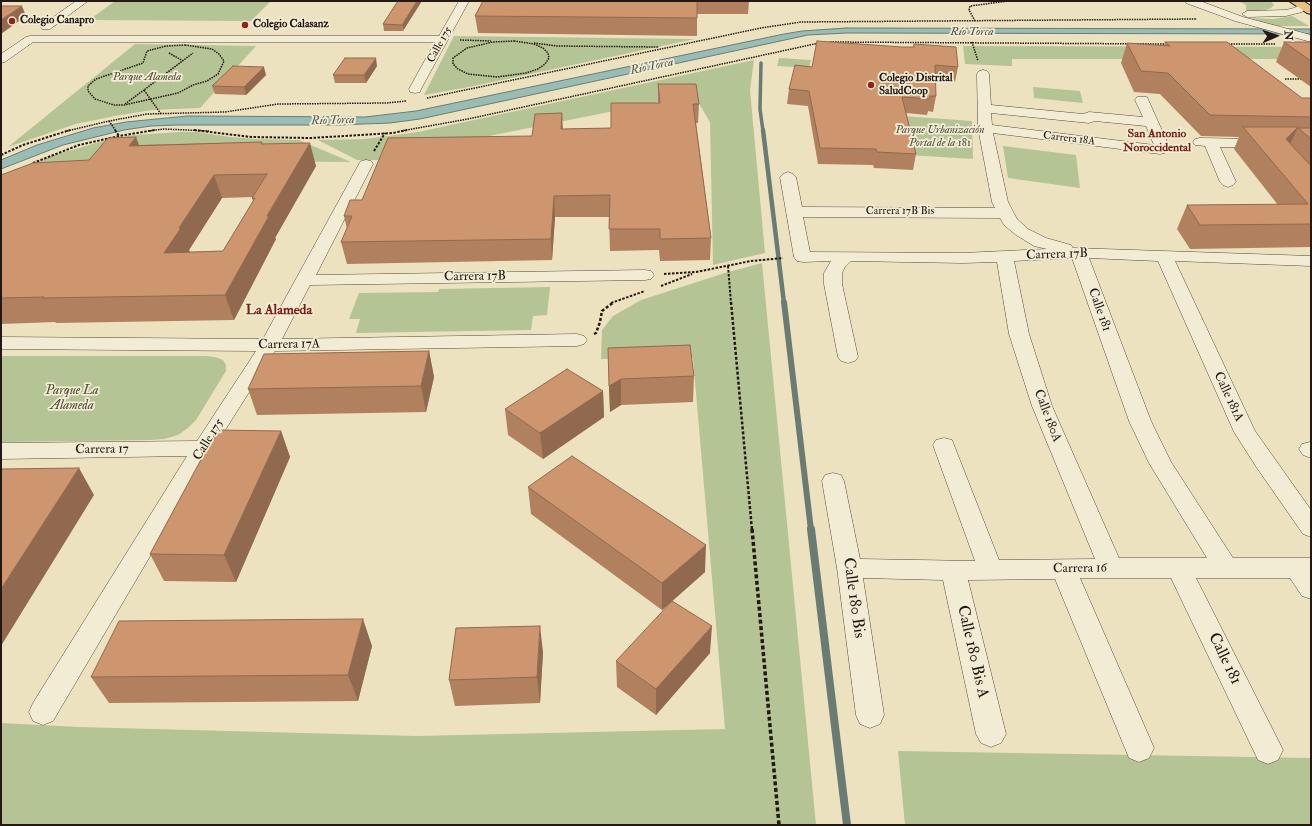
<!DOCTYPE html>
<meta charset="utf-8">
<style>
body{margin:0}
#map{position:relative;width:1312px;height:826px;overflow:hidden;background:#ede2bf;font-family:"IM FELL Double Pica",serif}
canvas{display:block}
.frame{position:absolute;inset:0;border:2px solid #231813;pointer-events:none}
.north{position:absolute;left:1256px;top:16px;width:40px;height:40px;-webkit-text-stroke:3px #f3ecd5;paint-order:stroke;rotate:88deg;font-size:11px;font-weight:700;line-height:16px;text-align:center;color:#231813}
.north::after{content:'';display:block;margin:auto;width:14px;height:18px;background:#231813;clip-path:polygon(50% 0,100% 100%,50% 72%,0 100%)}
</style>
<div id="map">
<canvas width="1312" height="826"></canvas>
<div class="frame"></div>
<div class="north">N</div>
</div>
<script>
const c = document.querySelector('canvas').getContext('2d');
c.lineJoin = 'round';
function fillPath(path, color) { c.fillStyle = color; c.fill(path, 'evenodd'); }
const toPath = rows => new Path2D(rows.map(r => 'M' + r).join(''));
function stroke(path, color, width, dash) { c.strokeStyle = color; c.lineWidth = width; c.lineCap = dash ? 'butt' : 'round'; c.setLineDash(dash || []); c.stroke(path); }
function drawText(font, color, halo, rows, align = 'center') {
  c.font = font + ' "IM FELL Double Pica",serif'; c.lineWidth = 3.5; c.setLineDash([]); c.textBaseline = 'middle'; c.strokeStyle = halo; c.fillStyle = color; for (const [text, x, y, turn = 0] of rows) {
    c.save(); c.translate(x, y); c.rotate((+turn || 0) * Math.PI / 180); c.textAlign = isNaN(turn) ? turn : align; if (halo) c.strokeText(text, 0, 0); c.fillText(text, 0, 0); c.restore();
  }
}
const green = toPath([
 [115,1,271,1,251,21,89,20],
 [1238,1,1271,1,1274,5,1271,8,1263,11,1246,12,1246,5],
 [1292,16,1309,26,1273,26,1251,18,1274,19],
 [454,36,695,39,469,87,424,95],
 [135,44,256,46,200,108,152,110,115,116,76,124,8,147],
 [963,46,1303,47,1311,59,1012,59,1012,66,1009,66,965,64],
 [779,58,811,60,809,68,777,66],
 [754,60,750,90,765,253,713,265,710,122,694,95,389,156,386,160,357,160,318,140,365,139,418,132],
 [1033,87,1080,91,1083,103,1034,98],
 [904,116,972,121,973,159,909,155],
 [180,132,197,132,230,137,255,139,299,140,351,162,216,161,1,176,51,156,110,139,134,135],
 [1003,146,1076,155,1080,188,1008,178],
 [762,263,816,825,1,825,1,723,79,727,416,736,725,729,693,358,601,359,602,330,613,316,641,300,725,273],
 [550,287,547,315,533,316,531,330,356,333,360,319,349,319,359,293,438,292,439,289],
 [1,356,205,356,215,357,223,360,226,365,226,371,196,420,188,428,178,435,164,439,151,440,1,442],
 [898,751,1311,758,1311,825,905,825]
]);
const water = toPath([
 [846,28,1311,29,1311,34,847,33,808,35,420,119,390,123,338,125,177,125,151,126,124,130,63,145,1,169,1,160,37,145,93,128,126,122,187,116,365,117,416,111,784,34,802,31,846,28]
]);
const streamFar3 = toPath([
 [761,63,760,109,763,131]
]);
const streamFar2 = toPath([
 [763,130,784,303]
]);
const streamFar1 = toPath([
 [784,302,811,530]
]);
const stream = toPath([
 [811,529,847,825]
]);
const pathFar3 = toPath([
 [975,21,969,10,970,6,1008,1],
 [460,40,491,41],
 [514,41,534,44,543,48,548,53,549,58,545,64,538,69,526,73,497,77,468,74,458,69,453,64,453,58,467,48,493,42,514,41],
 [830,42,1167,44],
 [972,42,978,61],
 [534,43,557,46,659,47],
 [1226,44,1275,44],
 [185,45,212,49,219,54,224,61,218,74,207,81,193,85,178,93,124,105,114,105,95,99,88,91,88,86,96,79,143,63,147,51,166,46,185,45],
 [169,53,183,61],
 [1285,79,1302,79],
 [427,98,761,28,801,22,1197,19],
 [125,104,144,90],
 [161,114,144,90,193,53],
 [109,121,116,131],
 [67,131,109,121,147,114,225,112,278,104,387,103,407,101],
 [148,131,164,129,209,131],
 [401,131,468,119,819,43]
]);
const pathFar2 = toPath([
 [115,130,119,136],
 [194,130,251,137,311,138,393,133,407,130],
 [374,151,385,133],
 [1,155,23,145,70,130],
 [33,163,79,145,119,136,155,130],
 [728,266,731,303],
 [664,274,696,272,751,261,783,258],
 [661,286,692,274],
 [611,303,645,291]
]);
const pathFar1 = toPath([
 [731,302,752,530],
 [594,334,596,333,600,322,602,311,614,302]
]);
const path = toPath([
 [752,529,779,825]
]);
const minor = toPath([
 [76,1,88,1,50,29,42,29,40,27,42,25,76,1],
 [459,1,469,1,421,89,420,92,415,93,410,92,409,89,435,42,33,42,5,62,1,63,1,54,26,37,30,36,439,36,459,1],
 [1185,1,1200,1,1243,17,1311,35,1311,42,1235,21,1186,3,1185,1],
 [1303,3,1308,6,1302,12,1286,16,1247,17,1242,14,1247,11,1286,10,1294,8,1303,3],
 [983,70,987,71,989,74,991,105,1083,114,1089,112,1143,117,1135,100,1137,97,1147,97,1169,146,1165,153,1160,154,993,133,1008,202,1017,219,1028,229,1046,238,1071,245,1073,248,1311,256,1311,266,1175,261,1255,431,1311,510,1311,537,1303,534,1257,468,1234,432,1158,261,1089,258,1151,421,1171,462,1233,558,1311,558,1311,599,1302,596,1290,578,1196,578,1278,740,1283,750,1278,760,1268,764,1258,760,1171,578,1080,578,1154,748,1149,758,1139,762,1129,758,1055,579,968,580,1006,734,1001,743,991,747,981,743,976,734,943,580,863,578,884,715,880,724,870,728,860,724,856,715,837,568,822,481,825,475,833,473,841,475,844,481,860,559,975,561,933,445,936,440,944,438,952,440,999,560,1095,559,1032,406,1009,334,997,262,963,263,851,261,845,267,842,273,842,284,858,357,855,361,848,363,841,361,838,357,824,284,824,273,831,261,803,262,797,261,794,257,780,177,783,174,788,172,793,174,796,177,802,207,995,208,992,202,978,128,977,74,979,71,983,70],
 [991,113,1089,123,1095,121,1146,126,1154,145,992,125,991,113],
 [803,217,1000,218,1004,225,1016,235,1034,246,1047,249,963,253,810,252,803,217],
 [1072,258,1129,421,1149,463,1207,558,1119,558,1052,406,1029,334,1014,261,1072,258],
 [1200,138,1311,140,1311,148,1220,147,1236,182,1233,185,1228,187,1223,185,1220,182,1205,146,1195,145,1193,142,1195,139,1200,138],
 [366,160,371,161,373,164,316,275,645,270,651,271,654,275,651,279,645,280,310,285,282,339,577,334,584,336,587,340,584,344,577,346,275,351,212,451,53,721,43,725,33,721,29,712,33,703,187,456,1,459,1,443,197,441,256,351,1,349,1,337,263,339,359,164,361,161,366,160],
 [1310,442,1311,442,1311,458,1303,455,1299,449,1302,444,1310,442]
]);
const major = toPath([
 [1289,1,1303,1,1311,6,1311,14,1307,13,1289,1]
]);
const wall = toPath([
 [398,1,403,31,384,31,383,24],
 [483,1,749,1,748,14,697,14,697,36,478,33,475,16],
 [1165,42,1302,98,1311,98,1311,247,1190,249,1177,229,1187,205,1278,205,1234,149,1239,137,1201,136,1160,94,1134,92,1121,63,1127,43,1164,46],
 [1284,42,1311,42,1311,87,1276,62],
 [914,44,958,67,955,82,935,80,936,96,933,112,928,111,927,115,906,113,916,154,913,170,874,168,873,165,818,164,808,106,787,104,789,89,812,67,902,47,913,47],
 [377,66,366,83,335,83,333,75],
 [266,75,246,95,215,94,212,86],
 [658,84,699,104,698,123,696,123,711,238,710,260,660,261,659,250,610,251,609,217,555,217,552,260,347,264,341,242,347,229,344,216,362,200,532,136,563,129,611,128,658,103],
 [262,142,262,144,316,166,275,238,276,239,234,320,56,323,55,322,1,324,1,175,89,160,139,145],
 [253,197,252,198,253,201,223,251,189,252,190,252,189,250,222,198],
 [608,348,694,376,693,402,621,405,610,412],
 [429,351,434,377,426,412,257,415,248,389],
 [603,391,604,417,543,459,508,435,505,409],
 [281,431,290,457,236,582,164,581,150,554],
 [528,487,705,572,662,610,531,514],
 [372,646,358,701,109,703,91,677],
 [543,652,540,703,455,706,449,680],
 [710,653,656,715,617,687,616,661]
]);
const shadedWall = toPath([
 [417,1,422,1,403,31,402,25],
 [22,6,26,16,1,34,1,20],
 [376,58,377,66,366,83,364,75],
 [264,67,266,75,246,95,244,87],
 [562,113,563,132,561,129],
 [1298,127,1288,149,1286,139],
 [136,137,144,159,129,146],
 [310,143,316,166,275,238,276,239,234,320,225,295,267,216],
 [214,175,222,198,189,250,190,252,174,277,164,253,179,228],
 [554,196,555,217,552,260,551,239],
 [429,351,434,377,426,412,421,386],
 [621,379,621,405,610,412,609,386],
 [603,391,604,417,543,459,540,433],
 [281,431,290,457,236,582,224,555],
 [79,468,94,495,1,646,1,589],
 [706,545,705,572,662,610,662,583],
 [363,619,372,646,358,701,348,675],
 [540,626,543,652,540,703,537,677],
 [712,626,710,653,656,715,656,689]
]);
const building = toPath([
 [398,1,417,1,402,25,383,24,398,1],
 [483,1,697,1,697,18,475,16,483,1],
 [1,6,22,6,1,20,1,6],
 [817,41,902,47,914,47,914,44,956,47,958,67,935,65,936,96,930,96,930,99,902,97,916,154,877,152,876,149,820,148,809,91,789,89,795,65,812,67,817,41],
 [1165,42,1227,42,1302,98,1311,98,1311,117,1210,115,1168,73,1141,71,1127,43,1170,46,1165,42],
 [1284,42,1311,42,1311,61,1284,42],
 [345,58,376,58,364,75,333,75,345,58],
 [233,66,264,67,244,87,212,86,233,66],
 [658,84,696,84,699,104,693,104,711,238,660,239,660,229,609,229,610,195,554,196,551,239,341,242,352,216,344,216,350,200,362,200,388,138,532,136,535,114,562,113,561,129,611,128,611,103,660,103,658,84],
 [1243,127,1298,127,1286,139,1311,166,1311,224,1200,225,1187,205,1308,204,1243,127],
 [1298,128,1311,128,1311,139,1298,128],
 [136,137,129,146,262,142,261,144,310,143,267,216,269,216,225,295,43,298,44,297,1,298,1,175,33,163,89,160,108,138,136,137],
 [267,174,252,198,255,198,223,251,164,253,181,228,179,228,214,175,267,174],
 [690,345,694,376,621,379,609,386,608,348,690,345],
 [429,351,421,386,248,389,264,354,429,351],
 [567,369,603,391,540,433,505,409,567,369],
 [217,430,281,431,224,555,150,554,217,430],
 [572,456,706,545,662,583,528,487,572,456],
 [79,468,1,589,1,469,79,468],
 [672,601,712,626,656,689,616,661,672,601],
 [363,619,348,675,91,677,119,621,363,619],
 [540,626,537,677,449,680,456,628,540,626]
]);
const markers = [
 [12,21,4,"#8f2418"],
 [245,25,4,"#8f2418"],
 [871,85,4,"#8f2418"]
];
const farPoinames = [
 ["Colegio Canapro",20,21],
 ["Colegio Calasanz",253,25],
 ["Colegio Distrital",879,79],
 ["SaludCoop",879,92]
];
const farStreetnames = [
 ["Calle 175",440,45,-61],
 ["Carrera 18A",1069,139,7],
 ["Carrera 17B Bis",900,212]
];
const farParknames = [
 ["Parque Alameda",147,78],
 ["Parque Urbanización",940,131],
 ["Portal de la 181",940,144]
];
const farWaternames = [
 ["Río Torca",972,32],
 ["Río Torca",652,67,-12],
 ["Río Torca",333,121,-2]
];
const farNeighbourhoodnames = [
 ["San Antonio",1157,134],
 ["Noroccidental",1157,148]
];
const streetNames = [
 ["Carrera 17B",1057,255,-2],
 ["Carrera 17B",475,277,-1],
 ["Calle 181",1099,310,70],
 ["Carrera 17A",289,345,-1],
 ["Calle 181A",1228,397,65],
 ["Calle 180A",1047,416,69],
 ["Calle 175",209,440,-58],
 ["Carrera 17",102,450,-1],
 ["Carrera 16",1080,569,-1]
];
const parkNames = [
 ["Parque La",72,391],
 ["Alameda",72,406]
];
const neighbourhoodNames = [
 ["La Alameda",279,311]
];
const nearStreetnames = [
 ["Calle 180 Bis",853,598,82],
 ["Calle 180 Bis A",972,652,77],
 ["Calle 181",1224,659,64]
];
fillPath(green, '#b5c494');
fillPath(water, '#99bdb5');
stroke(water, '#6a7b74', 1);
stroke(streamFar3, '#6a7b74', 3.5);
stroke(streamFar2, '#6a7b74', 4.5);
stroke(streamFar1, '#6a7b74', 6);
stroke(stream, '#6a7b74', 8);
stroke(minor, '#564a3e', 1);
stroke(major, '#231813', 2);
stroke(pathFar3, '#231813', 1.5, [1.5, 1]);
stroke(pathFar2, '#231813', 2, [2.5, 1.5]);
stroke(pathFar1, '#231813', 2.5, [3, 2]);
stroke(path, '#231813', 3.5, [4, 2.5]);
fillPath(minor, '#f3ecd5');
fillPath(major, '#e6c180');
fillPath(wall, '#b1815f');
fillPath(shadedWall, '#90694e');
fillPath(building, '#ce966f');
stroke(building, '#90694e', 1);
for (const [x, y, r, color] of markers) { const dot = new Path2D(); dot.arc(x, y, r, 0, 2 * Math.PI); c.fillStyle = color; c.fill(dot); stroke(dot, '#f3ecd5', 1.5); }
drawText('bold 11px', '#231813', '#f3ecd5', farPoinames, 'left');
drawText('11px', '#231813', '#f3ecd5', farStreetnames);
drawText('italic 11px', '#4f4c3a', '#f3ecd5', farParknames);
drawText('italic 12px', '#4c524c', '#f3ecd5', farWaternames);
drawText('bold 12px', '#7a1f14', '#f3ecd5', farNeighbourhoodnames);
drawText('13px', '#231813', '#f3ecd5', streetNames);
drawText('italic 13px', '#4f4c3a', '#f3ecd5', parkNames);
drawText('bold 14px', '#7a1f14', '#f3ecd5', neighbourhoodNames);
drawText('16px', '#231813', '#f3ecd5', nearStreetnames);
</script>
